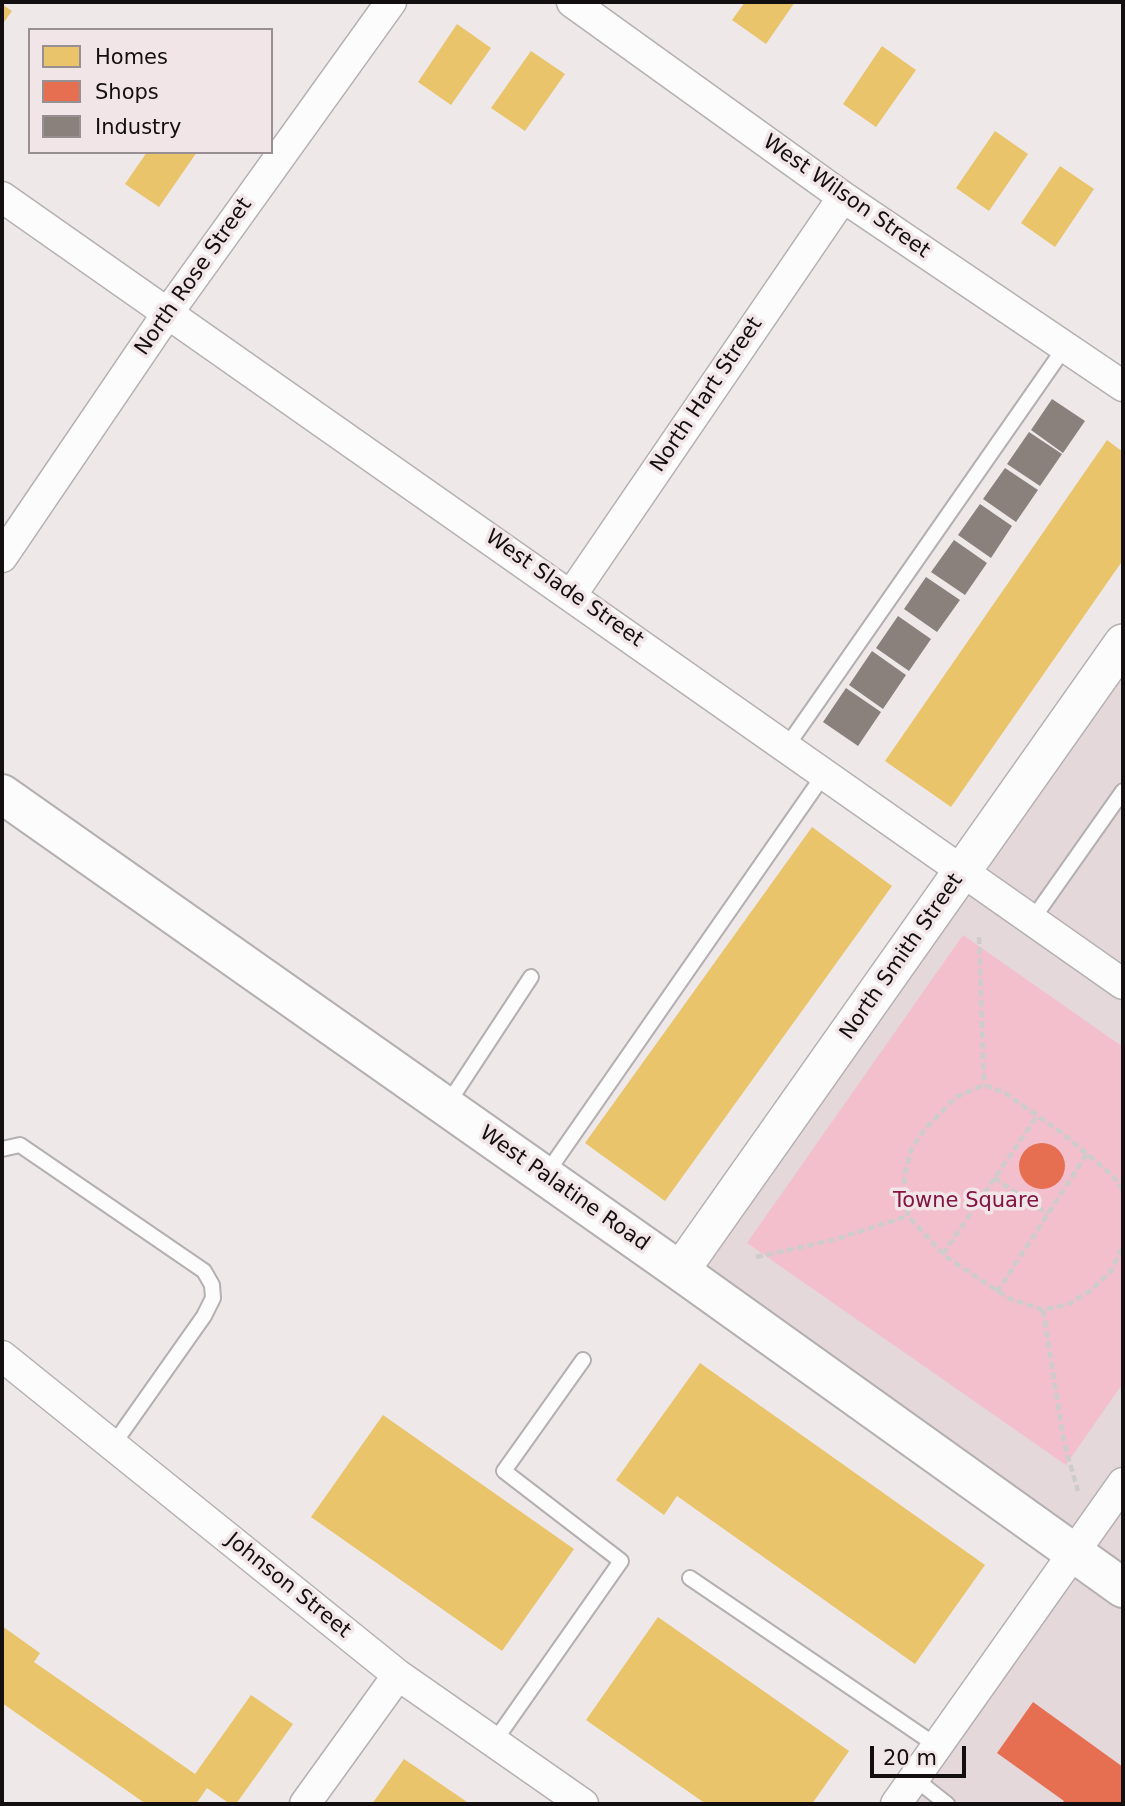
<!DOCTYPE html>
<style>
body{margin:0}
#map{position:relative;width:1125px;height:1806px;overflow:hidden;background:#eee8e9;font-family:"DejaVu Sans",sans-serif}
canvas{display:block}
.frame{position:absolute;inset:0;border:4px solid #130f10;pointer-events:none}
.legend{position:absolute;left:28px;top:28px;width:245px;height:126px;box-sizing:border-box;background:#f1e5e8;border:2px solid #988f92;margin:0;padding:9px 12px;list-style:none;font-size:21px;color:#130f10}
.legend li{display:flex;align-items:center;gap:14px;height:35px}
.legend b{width:35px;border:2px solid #988f92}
.scale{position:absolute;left:870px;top:1746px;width:96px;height:32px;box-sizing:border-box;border:4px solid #130f10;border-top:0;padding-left:9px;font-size:21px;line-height:24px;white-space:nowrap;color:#130f10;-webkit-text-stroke:5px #f1e5e8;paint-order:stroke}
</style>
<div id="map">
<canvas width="1125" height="1806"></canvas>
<div class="frame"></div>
<ul class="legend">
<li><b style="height:19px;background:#e9c46a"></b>Homes</li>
<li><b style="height:19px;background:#e76f51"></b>Shops</li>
<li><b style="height:19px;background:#8a817c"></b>Industry</li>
</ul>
<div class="scale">20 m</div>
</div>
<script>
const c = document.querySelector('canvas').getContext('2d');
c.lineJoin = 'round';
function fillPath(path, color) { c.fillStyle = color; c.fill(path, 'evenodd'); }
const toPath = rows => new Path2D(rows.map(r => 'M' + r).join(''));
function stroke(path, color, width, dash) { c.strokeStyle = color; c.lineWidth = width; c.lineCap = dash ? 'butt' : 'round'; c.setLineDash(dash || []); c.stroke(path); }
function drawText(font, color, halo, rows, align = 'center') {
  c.font = font + ' "DejaVu Sans",sans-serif'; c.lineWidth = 7; c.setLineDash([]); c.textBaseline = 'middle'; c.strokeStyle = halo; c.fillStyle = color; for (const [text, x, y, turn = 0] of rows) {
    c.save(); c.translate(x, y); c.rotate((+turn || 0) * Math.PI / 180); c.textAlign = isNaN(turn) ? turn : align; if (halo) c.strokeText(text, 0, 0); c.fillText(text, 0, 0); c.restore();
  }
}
const built = toPath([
 [1123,643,1123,1804,896,1804,1074,1553,680,1271]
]);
const green = toPath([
 [963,935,1123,1047,1123,1383,1066,1465,747,1243]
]);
const homes = toPath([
 [745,2,795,2,766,44,732,20],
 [2,4,12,11,2,25],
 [457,24,491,48,451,105,418,82],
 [882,46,916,70,876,127,843,104],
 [531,51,565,74,525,131,491,108],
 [995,131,1028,154,989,211,956,188],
 [147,152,197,152,159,207,125,184],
 [1060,166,1094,189,1055,247,1021,223],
 [1107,440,1123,452,1123,560,951,807,885,761],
 [812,827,892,886,665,1201,585,1143],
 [700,1363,985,1565,915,1664,677,1496,664,1515,616,1480],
 [383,1415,574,1549,502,1651,311,1517],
 [658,1617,849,1751,812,1804,706,1804,586,1720],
 [2,1626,40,1653,34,1662,195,1774,251,1695,293,1724,236,1804,230,1804,207,1788,196,1804,146,1804,2,1703],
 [404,1759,470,1804,372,1804]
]);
const shops = toPath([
 '1019 1166a23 23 0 1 1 46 0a23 23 0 1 1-46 0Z',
 [1033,1702,1123,1767,1123,1804,1061,1804,1064,1801,997,1753]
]);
const industry = toPath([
 [1052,399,1085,421,1063,453,1031,430],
 [1029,432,1062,454,1040,486,1007,464],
 [1005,468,1038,490,1016,522,983,499],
 [980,504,1012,526,991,558,958,535],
 [954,540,987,563,965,595,931,572],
 [926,577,960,600,937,632,904,609],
 [898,616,931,639,909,671,876,648],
 [872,651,906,675,883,709,849,685],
 [846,688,881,712,858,746,823,722]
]);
const path = toPath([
 [979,937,984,1085],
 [994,1178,1048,1214],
 [1123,1190,1113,1176,1062,1133,1005,1093,984,1085,956,1097,924,1130,911,1150,904,1177,908,1216,945,1256,1008,1298,1043,1310,1069,1304,1090,1291,1111,1271,1123,1246],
 [943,1254,1037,1116],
 [756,1257,833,1240,908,1216],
 [997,1292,1087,1154],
 [1043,1310,1064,1443,1078,1491]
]);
const service = toPath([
 [787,746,1065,347],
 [1032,920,1123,791],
 [447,1105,531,977],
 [2,1149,20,1145,204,1271,212,1285,213,1298,204,1316,113,1445],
 [546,1174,825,773],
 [690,1578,937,1746],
 [494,1742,621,1561,504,1471,583,1360],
 [914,1778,947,1804]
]);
const minor = toPath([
 [572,2,843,197,1123,386],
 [2,197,1123,984],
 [2,557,167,314,391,2],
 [572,594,843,197],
 [2,1356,398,1675,583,1804],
 [305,1804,398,1675],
 [896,1804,1123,1483]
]);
const tertiary = toPath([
 [680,1271,1123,643]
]);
const secondary = toPath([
 [2,794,680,1271,1123,1588]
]);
const streetNames = [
 ["West Wilson Street",846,197,35],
 ["North Rose Street",194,277,-55],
 ["North Hart Street",707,395,-56],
 ["West Slade Street",564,589,35],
 ["North Smith Street",902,957,-55],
 ["West Palatine Road",564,1189,35],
 ["Johnson Street",288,1586,39]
];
const parkNames = [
 ["Towne Square",966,1202]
];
fillPath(built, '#e4d8da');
fillPath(green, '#f4bfcd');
fillPath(homes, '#e9c46a');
fillPath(shops, '#e76f51');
fillPath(industry, '#8a817c');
stroke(service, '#b4afb0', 18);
stroke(minor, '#b4afb0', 33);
stroke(tertiary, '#b4afb0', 40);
stroke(secondary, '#b4afb0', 42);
stroke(path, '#cecccc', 4.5, [7, 3.5]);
stroke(service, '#fcfcfc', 14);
stroke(minor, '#fcfcfc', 30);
stroke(tertiary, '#fcfcfc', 37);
stroke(secondary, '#fcfcfc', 38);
drawText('21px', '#130f10', '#f1e5e8', streetNames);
drawText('21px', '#811440', '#f1e5e8', parkNames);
</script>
